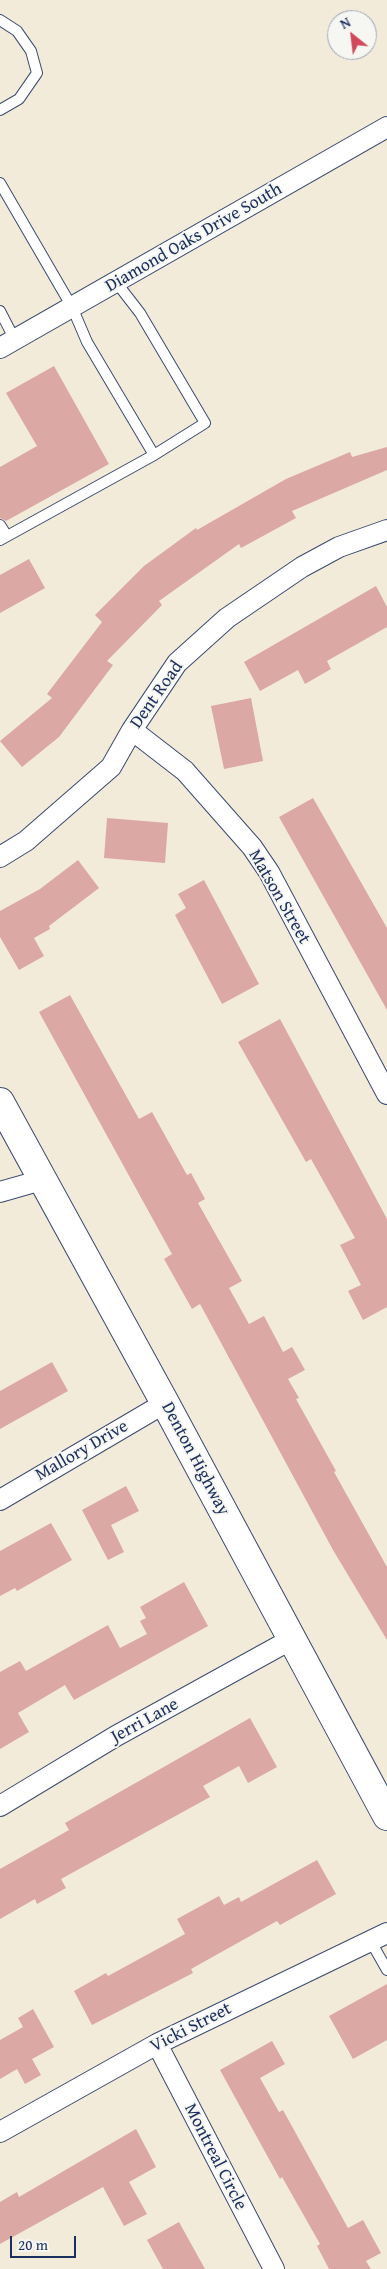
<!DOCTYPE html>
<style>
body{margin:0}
#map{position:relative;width:387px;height:2269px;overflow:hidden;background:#f3ebda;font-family:"Gentium Book Plus",serif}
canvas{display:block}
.north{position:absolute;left:327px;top:10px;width:50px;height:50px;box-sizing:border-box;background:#f6f6f2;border:1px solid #9ea6b7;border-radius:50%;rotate:331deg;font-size:14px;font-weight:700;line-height:20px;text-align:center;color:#1b2f5e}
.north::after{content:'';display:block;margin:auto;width:18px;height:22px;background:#d1495b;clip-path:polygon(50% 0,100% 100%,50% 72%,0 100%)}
.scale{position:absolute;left:10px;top:2236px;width:66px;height:22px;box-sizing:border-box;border:2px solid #1b2f5e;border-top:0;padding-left:6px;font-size:15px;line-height:18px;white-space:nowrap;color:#1b2f5e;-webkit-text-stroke:4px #f6f6f2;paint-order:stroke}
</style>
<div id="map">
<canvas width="387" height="2269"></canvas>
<div class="north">N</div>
<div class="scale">20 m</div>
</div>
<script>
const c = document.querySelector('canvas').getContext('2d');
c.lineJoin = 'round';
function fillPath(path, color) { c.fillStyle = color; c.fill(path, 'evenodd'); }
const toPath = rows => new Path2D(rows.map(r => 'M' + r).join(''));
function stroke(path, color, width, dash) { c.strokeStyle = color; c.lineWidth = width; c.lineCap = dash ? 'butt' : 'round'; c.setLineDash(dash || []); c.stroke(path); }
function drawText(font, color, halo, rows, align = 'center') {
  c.font = font + ' "Gentium Book Plus",serif'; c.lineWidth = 4; c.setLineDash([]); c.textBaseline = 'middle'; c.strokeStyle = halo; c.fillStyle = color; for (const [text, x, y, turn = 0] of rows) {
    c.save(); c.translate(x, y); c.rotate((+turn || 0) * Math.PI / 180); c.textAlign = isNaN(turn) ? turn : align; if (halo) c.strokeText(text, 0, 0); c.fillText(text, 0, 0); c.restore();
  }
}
const building = toPath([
 [54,366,109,464,6,521,0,518,0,467,37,446,6,393],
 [387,447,387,470,292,511,296,518,241,548,239,544,159,601,162,605,107,661,113,665,59,737,22,767,0,741,52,698,47,694,102,622,95,615,144,566,196,528,197,530,286,479,350,452,352,457],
 [29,559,45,588,0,613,0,575],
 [376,586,387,607,387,627,327,661,331,669,305,684,298,670,260,691,244,662],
 [251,698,263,761,224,769,211,706],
 [313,798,387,928,387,1010,279,817],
 [107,818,168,823,165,863,104,858],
 [78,860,99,888,49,926,50,929,34,938,44,956,19,970,0,937,0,911,40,889],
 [204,880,259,984,222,1004,175,915,186,908,178,894],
 [70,995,139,1119,152,1112,187,1175,191,1173,205,1199,198,1203,242,1281,229,1288,249,1324,264,1316,283,1352,292,1347,305,1370,288,1379,299,1398,296,1399,336,1471,334,1472,387,1567,387,1640,333,1550,200,1304,192,1309,164,1259,172,1254,39,1012],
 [280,1019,387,1219,387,1307,363,1320,348,1291,361,1285,340,1245,355,1238,311,1159,306,1162,238,1042],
 [52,1362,68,1391,0,1429,0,1391],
 [126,1486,139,1511,111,1525,124,1552,108,1560,82,1510],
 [51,1523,72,1560,17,1591,15,1588,0,1596,0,1551],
 [184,1582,208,1626,74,1700,65,1685,18,1713,29,1732,0,1749,0,1672,20,1661,26,1671,108,1625,120,1648,147,1634,140,1621,146,1618,140,1607],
 [250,1718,277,1767,248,1783,239,1766,203,1786,210,1797,61,1879,66,1888,37,1904,35,1899,0,1919,0,1869,69,1830,65,1823],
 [317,1860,336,1894,280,1925,277,1921,191,1969,193,1973,92,2025,74,1991,106,1973,108,1976,185,1934,177,1919,219,1896,224,1905,239,1897,241,1902],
 [387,1984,387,2040,353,2059,329,2016],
 [33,2009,54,2047,32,2059,41,2075,25,2084,17,2069,0,2079,0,2040,23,2027,18,2018],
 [272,2041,285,2064,260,2078,279,2112,283,2110,348,2228,363,2220,381,2253,366,2261,371,2269,329,2269,317,2246,320,2244,282,2177,280,2179,220,2070],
 [136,2129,156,2167,129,2182,147,2214,124,2226,103,2187,0,2244,0,2202,17,2192,19,2197],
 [179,2222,205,2269,163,2269,147,2240]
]);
const service = toPath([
 [0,20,17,31,31,51,37,73,19,99,0,110],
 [0,183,72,307,87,342,154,455,205,423,140,313,116,282],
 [0,311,15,340],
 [0,525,7,536],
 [0,540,154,455],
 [370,1940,387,1970]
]);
const minor = toPath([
 [0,348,387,127],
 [132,730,185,771,252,847,269,872,387,1094],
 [0,857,26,841,111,767,132,730,177,663,227,618,302,567,339,547,387,530],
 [0,1192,42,1180],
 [0,1500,165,1403],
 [0,1806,116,1736,292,1639],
 [157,2044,274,2269],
 [0,2132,157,2044,387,1933]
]);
const primary = toPath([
 [0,1102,165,1403,387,1816]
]);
const streetNames = [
 ["Diamond Oaks Drive South",194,238,-30],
 ["Dent Road",157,695,-55],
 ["Matson Street",279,897,60],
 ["Mallory Drive",82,1451,-30],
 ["Denton Highway",195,1459,62],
 ["Jerri Lane",145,1721,-29],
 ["Vicki Street",191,2028,-27],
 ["Montreal Circle",215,2157,63]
];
fillPath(building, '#dba8a3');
stroke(service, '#3b4b71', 12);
stroke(minor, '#3b4b71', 22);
stroke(primary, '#3b4b71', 30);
stroke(service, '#fff', 10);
stroke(minor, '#fff', 20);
stroke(primary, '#fff', 28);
drawText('18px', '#1b2f5e', '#f6f6f2', streetNames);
</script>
